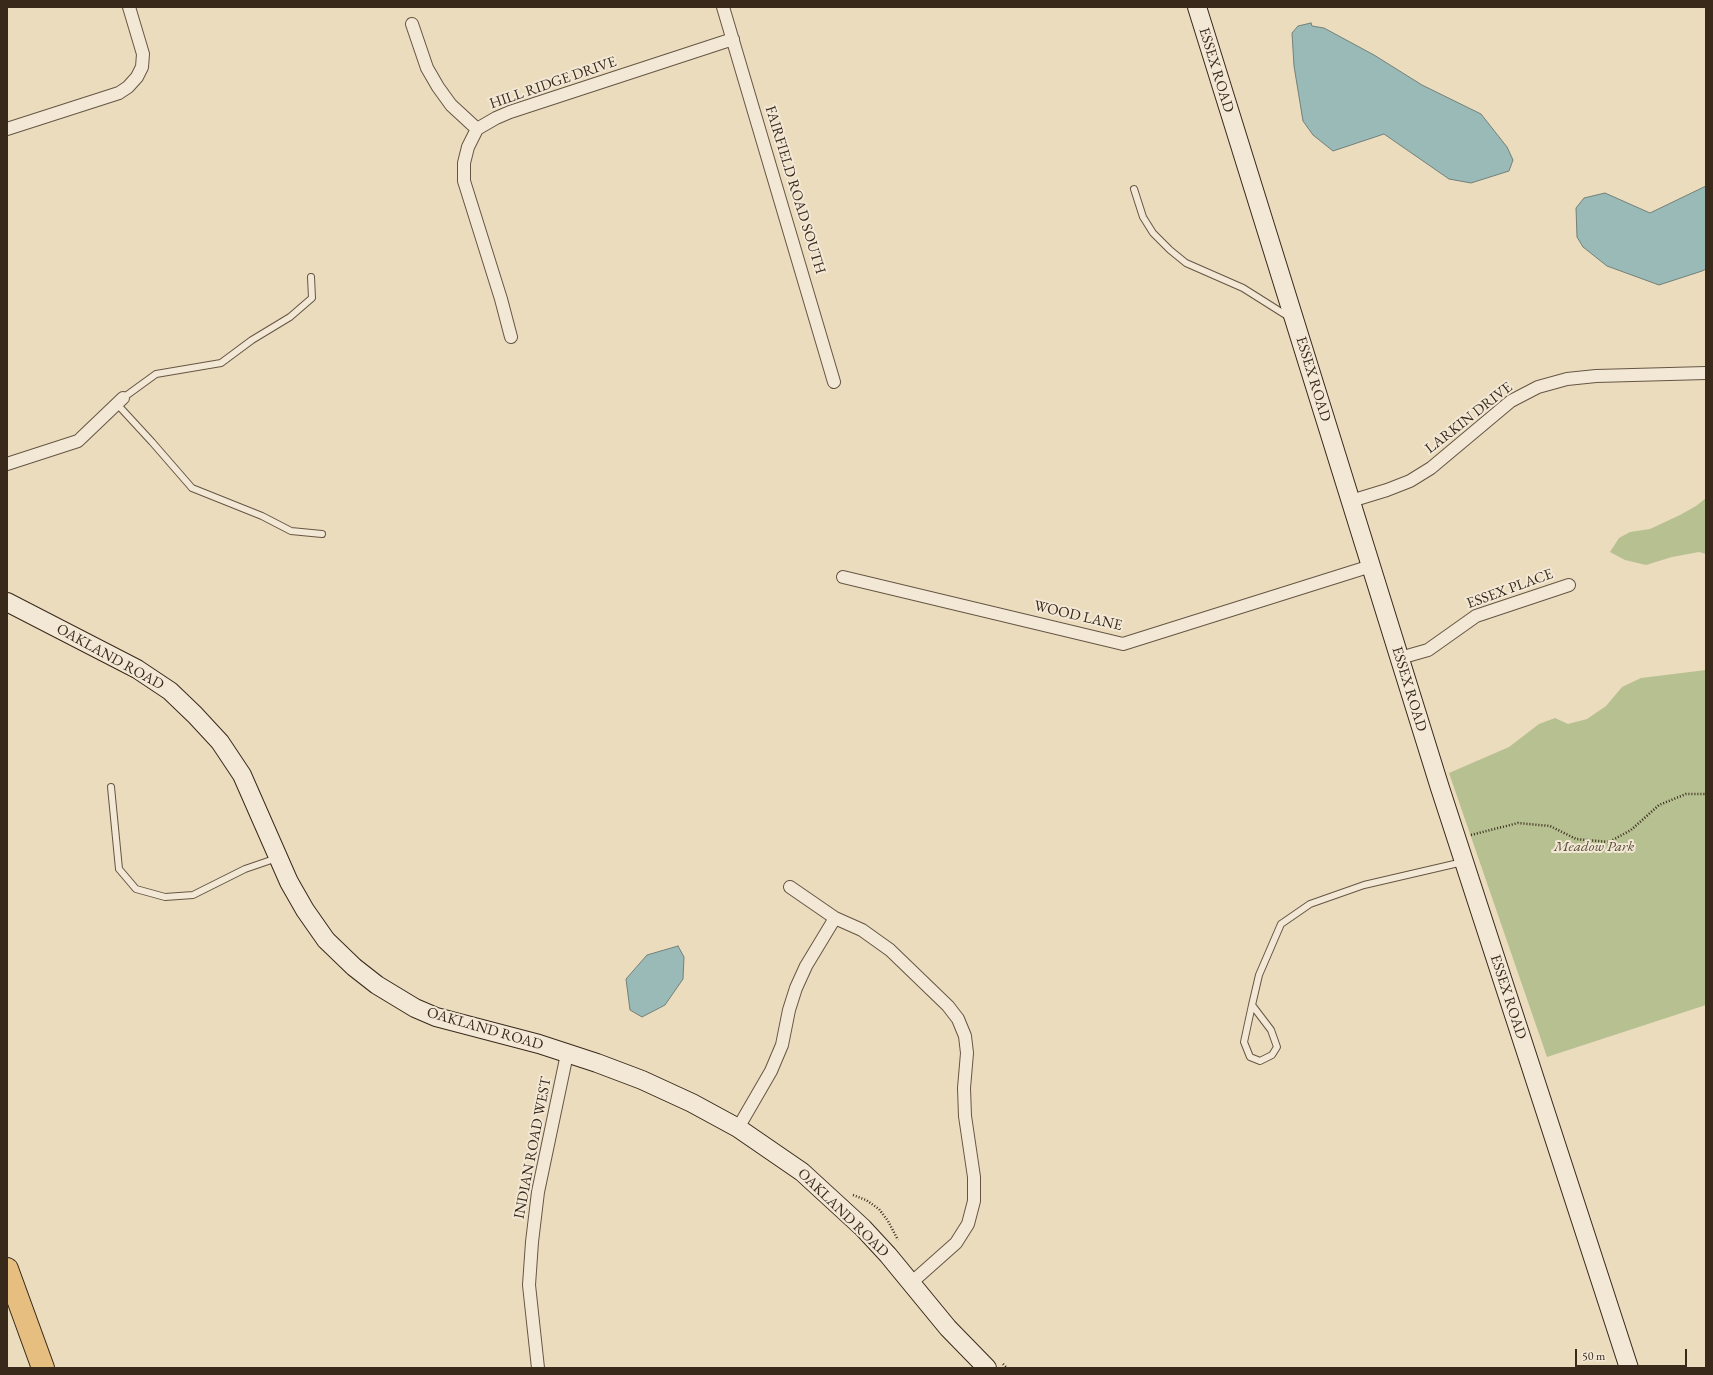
<!DOCTYPE html>
<style>
body{margin:0}
#map{position:relative;width:1713px;height:1375px;overflow:hidden;background:#ebdcbe;font-family:"EB Garamond",serif}
canvas{display:block}
.frame{position:absolute;inset:0;border:8px solid #38291b;pointer-events:none}
.scale{position:absolute;left:1575px;top:1349px;width:112px;height:18px;box-sizing:border-box;border:2px solid #38291b;border-top:0;padding-left:5px;font-size:12px;line-height:14px;white-space:nowrap;color:#38291b;-webkit-text-stroke:3px #f2e8d5;paint-order:stroke}
</style>
<div id="map">
<canvas width="1713" height="1375"></canvas>
<div class="frame"></div>
<div class="scale">50 m</div>
</div>
<script>
const c = document.querySelector('canvas').getContext('2d');
c.lineJoin = 'round';
function fillPath(path, color) { c.fillStyle = color; c.fill(path, 'evenodd'); }
const toPath = rows => new Path2D(rows.map(r => 'M' + r).join(''));
function stroke(path, color, width, dash) { c.strokeStyle = color; c.lineWidth = width; c.lineCap = dash ? 'butt' : 'round'; c.setLineDash(dash || []); c.stroke(path); }
function drawText(font, color, halo, rows, align = 'center') {
  c.font = font + ' "EB Garamond",serif'; c.lineWidth = 4; c.setLineDash([]); c.textBaseline = 'middle'; c.strokeStyle = halo; c.fillStyle = color; for (const [text, x, y, turn = 0] of rows) {
    c.save(); c.translate(x, y); c.rotate((+turn || 0) * Math.PI / 180); c.textAlign = isNaN(turn) ? turn : align; if (halo) c.strokeText(text, 0, 0); c.fillText(text, 0, 0); c.restore();
  }
}
const green = toPath([
 [1706,498,1706,554,1699,552,1672,557,1646,565,1625,560,1610,552,1619,538,1630,532,1650,529,1680,515,1696,506],
 [1706,670,1706,1005,1547,1057,1449,773,1509,747,1539,724,1555,718,1568,724,1587,719,1606,706,1622,687,1641,678]
]);
const water = toPath([
 [1311,23,1312,26,1324,28,1374,55,1422,85,1481,114,1507,147,1513,160,1509,171,1471,183,1449,179,1384,134,1333,151,1313,135,1303,121,1294,66,1292,33,1298,26,1311,23],
 [1706,186,1706,269,1702,271,1659,285,1607,266,1583,247,1577,237,1576,208,1584,198,1605,193,1650,213,1706,186],
 [678,946,684,957,683,979,665,1005,642,1017,630,1010,626,979,647,955,678,946]
]);
const path = toPath([
 [1471,835,1518,823,1550,826,1576,839,1609,842,1631,830,1659,805,1686,794,1706,794],
 [853,1195,866,1200,879,1209,888,1221,898,1240],
 [1003,1364,1007,1368]
]);
const lane = toPath([
 [1134,189,1143,217,1153,233,1170,250,1186,263,1243,288,1289,317],
 [123,398,156,374,221,363,252,340,290,317,312,298,311,277],
 [117,404,152,442,192,488,262,516,291,531,322,534],
 [111,787,119,869,136,889,165,897,193,895,245,869,277,858],
 [1252,1005,1244,1042,1250,1057,1260,1061,1272,1055,1277,1047,1271,1030,1252,1005,1259,975,1281,924,1310,904,1364,885,1463,862]
]);
const street = toPath([
 [723,7,834,382],
 [412,24,427,68,438,87,451,105,477,129],
 [7,129,119,93,128,87,137,77,142,67,143,54,129,7],
 [511,337,501,299,464,181,464,163,468,147,477,129,496,118,510,112,733,39],
 [7,464,78,441,123,398],
 [1351,501,1387,490,1410,481,1431,468,1511,401,1538,387,1567,379,1596,376,1706,373],
 [843,577,1123,644,1371,566],
 [1400,658,1428,650,1476,616,1569,585],
 [790,887,835,918],
 [738,1128,771,1071,782,1045,789,1010,796,988,806,966,835,918,862,930,890,950,948,1006,958,1019,965,1036,967,1053,964,1088,965,1116,974,1177,974,1201,968,1224,956,1243,911,1283],
 [538,1368,529,1285,532,1242,538,1192,567,1054]
]);
const secondary = toPath([
 [1197,7,1440,788,1629,1368],
 [7,602,137,669,170,691,195,715,220,742,242,775,289,882,305,910,326,940,354,967,377,985,415,1008,436,1017,539,1044,597,1063,642,1080,692,1103,738,1128,802,1172,863,1228,888,1255,948,1328,987,1368]
]);
const highway = toPath([
 [7,1269,43,1368]
]);
const streetNames = [
 ["ESSEX ROAD",1216,70,73],
 ["HILL RIDGE DRIVE",553,83,-19],
 ["FAIRFIELD ROAD SOUTH",795,190,73],
 ["ESSEX ROAD",1313,379,73],
 ["LARKIN DRIVE",1469,418,-38],
 ["ESSEX PLACE",1510,589,-20],
 ["WOOD LANE",1078,616,13],
 ["OAKLAND ROAD",110,657,29],
 ["ESSEX ROAD",1409,689,73],
 ["ESSEX ROAD",1508,997,72],
 ["OAKLAND ROAD",485,1029,16],
 ["INDIAN ROAD WEST",533,1148,-79],
 ["OAKLAND ROAD",843,1213,44]
];
const parkNames = [
 ["Meadow Park",1594,847]
];
fillPath(green, '#b7c091');
fillPath(water, '#99bab7');
stroke(water, '#728079', 1);
stroke(lane, '#655644', 8);
stroke(street, '#655644', 14);
stroke(secondary, '#38291b', 20);
stroke(highway, '#38291b', 24);
stroke(path, '#38291b', 2.5, [1, 2]);
stroke(lane, '#f2e8d5', 6);
stroke(street, '#f2e8d5', 12);
stroke(secondary, '#f2e8d5', 18);
stroke(highway, '#e6be7f', 22);
drawText('15px', '#38291b', '#f2e8d5', streetNames);
drawText('italic 15px', '#584f38', '#f2e8d5', parkNames);
</script>
